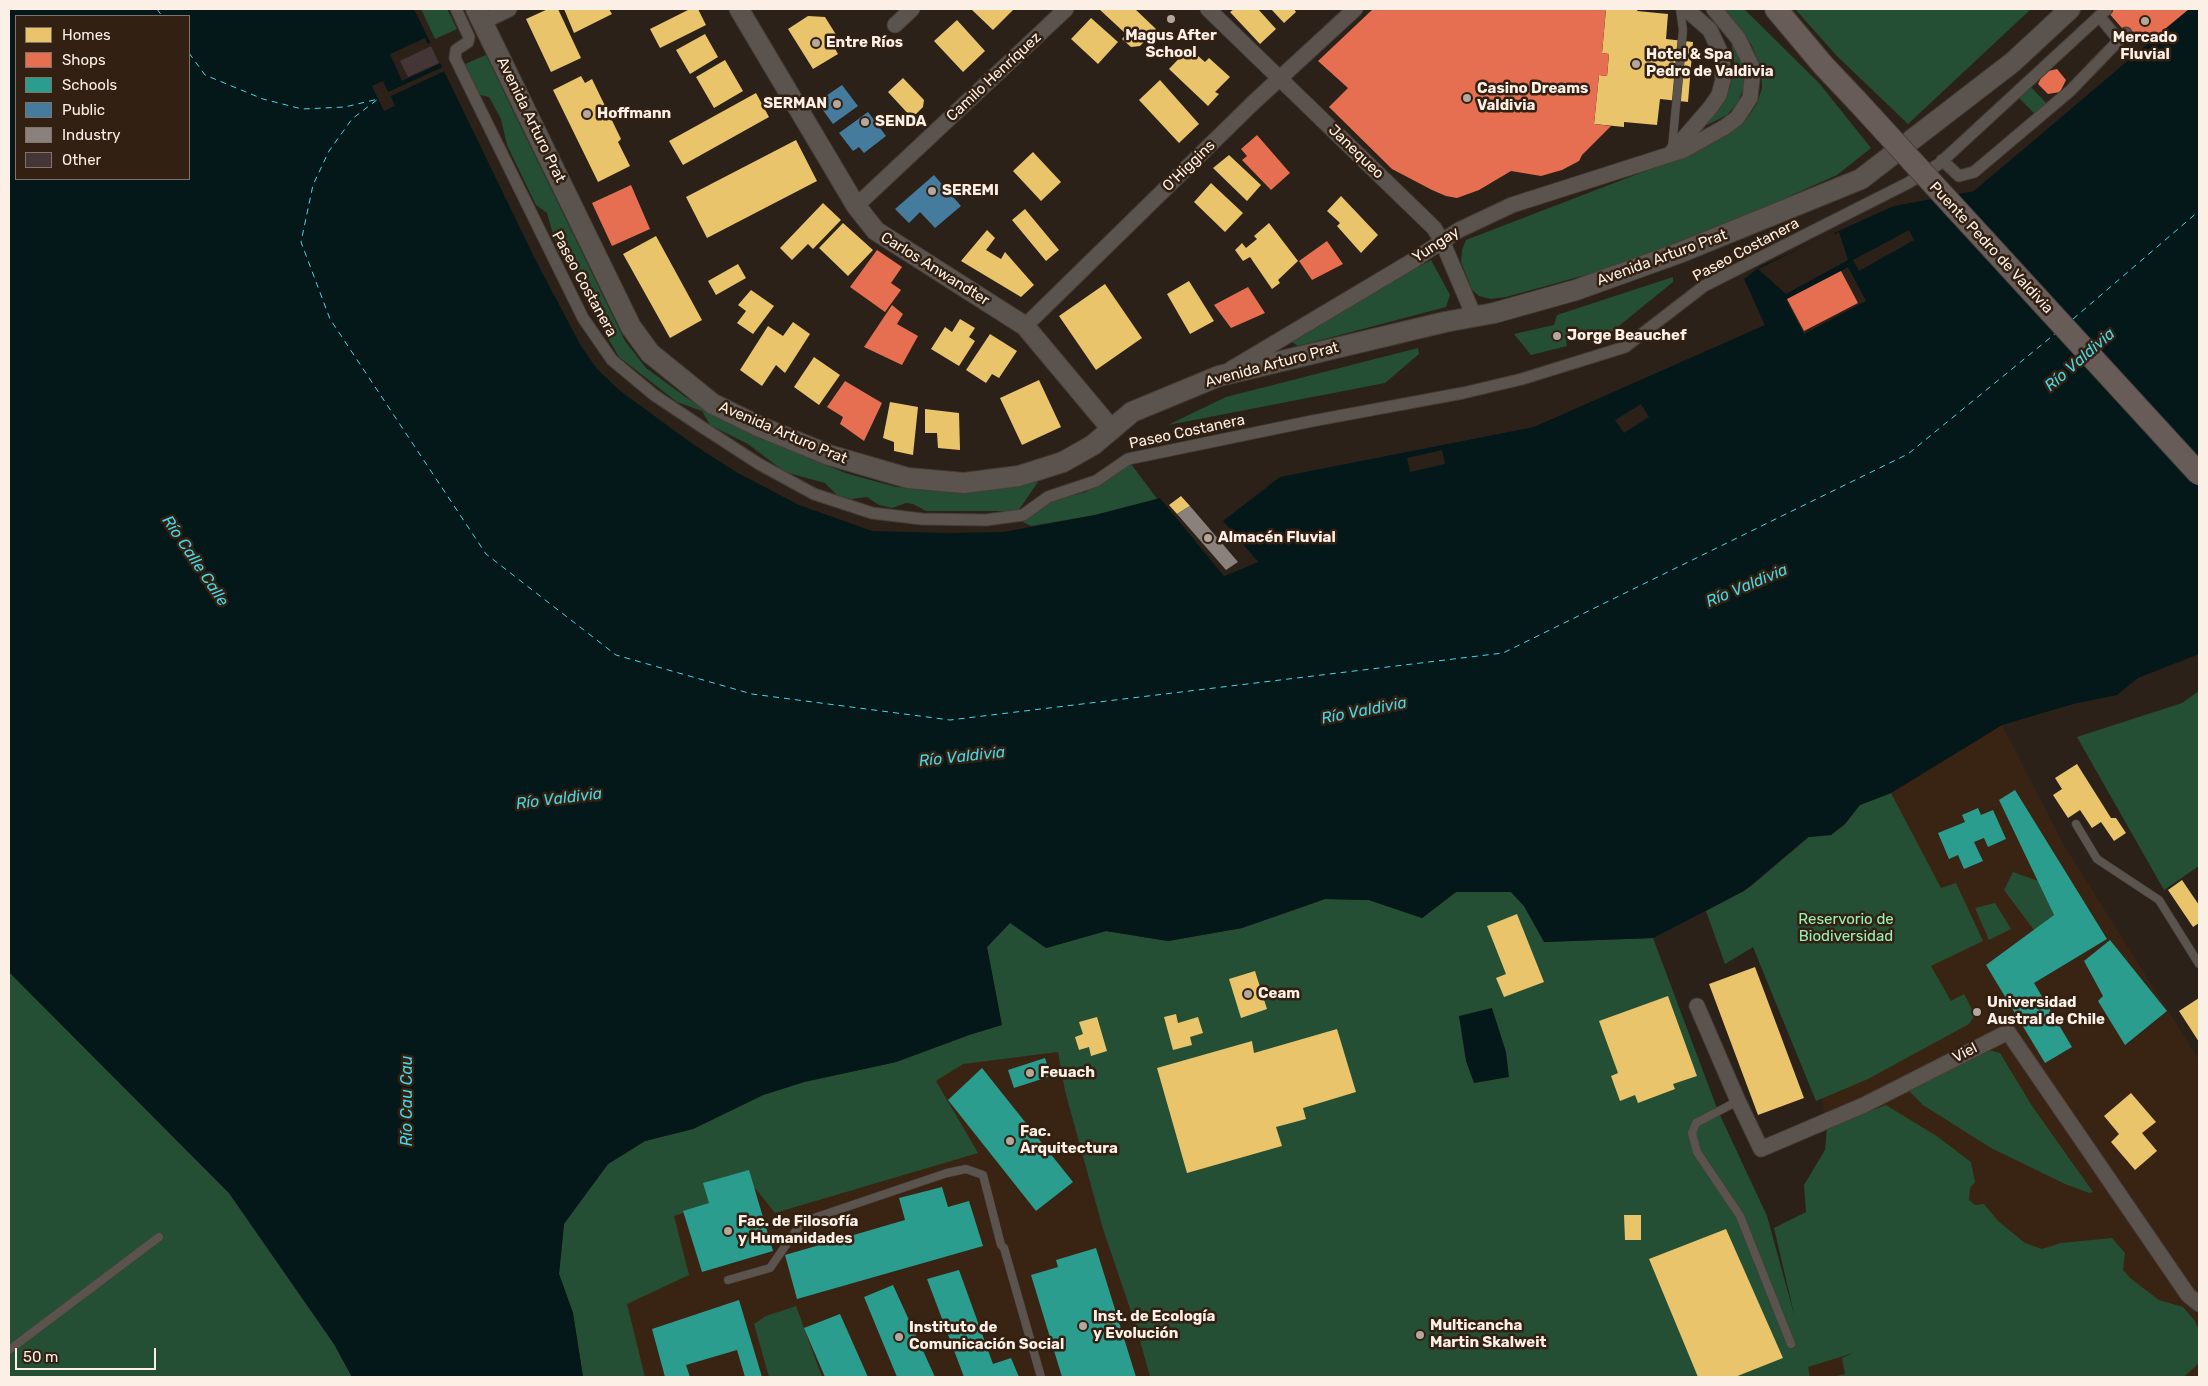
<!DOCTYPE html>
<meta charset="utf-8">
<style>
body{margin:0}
#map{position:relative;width:2208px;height:1386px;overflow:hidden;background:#2b2119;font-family:Rubik,sans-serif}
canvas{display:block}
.frame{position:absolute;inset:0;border:10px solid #fcefe6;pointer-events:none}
.legend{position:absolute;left:15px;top:15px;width:175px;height:165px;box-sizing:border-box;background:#322012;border:1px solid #837367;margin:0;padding:6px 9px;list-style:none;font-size:15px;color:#fcefe6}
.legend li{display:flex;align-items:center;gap:10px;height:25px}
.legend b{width:25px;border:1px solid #837367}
.scale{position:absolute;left:15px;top:1348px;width:141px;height:22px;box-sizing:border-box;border:2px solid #fcefe6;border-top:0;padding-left:6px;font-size:15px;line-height:18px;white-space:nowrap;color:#fcefe6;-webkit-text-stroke:4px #322012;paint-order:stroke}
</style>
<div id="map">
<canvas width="2208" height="1386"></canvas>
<div class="frame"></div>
<ul class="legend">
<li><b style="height:14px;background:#e9c46a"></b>Homes</li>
<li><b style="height:14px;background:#e76f51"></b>Shops</li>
<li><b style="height:14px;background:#2a9d8f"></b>Schools</li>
<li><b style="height:14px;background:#457b9d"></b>Public</li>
<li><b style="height:14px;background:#8a817c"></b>Industry</li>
<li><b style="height:14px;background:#443537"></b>Other</li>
</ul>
<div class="scale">50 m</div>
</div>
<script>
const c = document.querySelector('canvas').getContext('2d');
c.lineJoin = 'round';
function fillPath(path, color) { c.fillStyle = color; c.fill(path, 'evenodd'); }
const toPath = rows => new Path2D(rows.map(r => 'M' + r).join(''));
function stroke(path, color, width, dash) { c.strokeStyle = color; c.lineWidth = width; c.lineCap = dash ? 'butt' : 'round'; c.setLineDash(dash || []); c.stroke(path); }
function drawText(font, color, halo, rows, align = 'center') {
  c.font = font + ' Rubik,sans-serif'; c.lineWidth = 5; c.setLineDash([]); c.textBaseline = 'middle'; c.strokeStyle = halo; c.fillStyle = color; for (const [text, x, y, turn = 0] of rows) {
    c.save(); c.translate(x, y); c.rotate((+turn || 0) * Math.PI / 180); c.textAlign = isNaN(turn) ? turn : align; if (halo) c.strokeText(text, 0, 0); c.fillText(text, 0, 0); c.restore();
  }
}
const built = toPath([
 [2002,725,2064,845,2199,1060,2199,1377,1810,1377,1808,1367,1831,1148,1819,1084,1753,947,1725,964,1706,911,1744,891,1860,805,1891,793],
 [1058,1052,1065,1091,1136,1326,1150,1377,583,1377,564,1223,850,1071]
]);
const green = toPath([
 [421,9,447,9,457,29,435,39],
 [1719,9,1744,9,1819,83,1871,148,1837,175,1727,224,1611,268,1506,297,1491,299,1479,296,1472,290,1461,262,1462,250,1466,240,1679,158,1743,124,1757,104,1762,88,1761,67,1751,44],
 [1795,9,2031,9,1908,124,1837,56],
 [1731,37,1745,65,1745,84,1738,102,1727,115,1705,126,1730,88,1734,64],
 [486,55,625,341,646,368,687,398,731,425,845,473,896,487,964,492,1038,482,1018,511,926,511,913,504,906,503,892,508,879,505,867,497,851,499,837,495,825,483,785,472,748,444,710,425,702,411,677,402,619,357,587,302,582,283,558,252,547,213,536,205,507,145,501,119,489,97,480,95,465,64],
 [2031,87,2047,104,2036,115,2019,98],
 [1431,260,1450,295,1446,307,1298,346,1292,342,1296,335],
 [1673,277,1673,282,1604,338,1596,341,1593,333,1566,341,1567,346,1531,355,1514,334,1554,325,1557,315],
 [1418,348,1419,354,1385,383,1168,425,1226,397],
 [1131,464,1158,500,1095,515,1031,526,1023,522,1054,500,1086,492],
 [2199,691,2199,866,2164,890,2077,737,2182,703],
 [1891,793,1941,888,1956,883,1983,941,1931,966,1951,1001,1964,994,1975,1015,1969,1024,1868,1079,1816,1101,1753,947,1725,964,1706,911,1750,887,1809,837,1831,835,1845,824,1860,805],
 [2013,872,2038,881,2054,915,2034,930,2004,890],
 [1456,892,1511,892,1524,906,1545,942,1653,938,1718,1111,1767,1216,1795,1318,1774,1228,1806,1212,1804,1185,1825,1150,1827,1127,1886,1105,1938,1137,1971,1162,1975,1182,1970,1188,1969,1200,1975,1205,1984,1204,1998,1221,2025,1243,2042,1249,2061,1243,2112,1238,2125,1253,2123,1270,2130,1278,2159,1300,2183,1307,2195,1321,2199,1330,2199,1363,2184,1377,1832,1377,1845,1374,1842,1358,1853,1353,1808,1367,1810,1377,1150,1377,1136,1326,1103,1229,1065,1091,1058,1052,963,1064,936,1081,978,1153,775,1213,756,1189,674,1216,689,1275,627,1304,645,1377,583,1377,573,1313,559,1274,564,1223,608,1164,645,1141,693,1129,763,1095,804,1082,896,1062,969,1035,1001,1025,987,947,1010,922,1046,948,1106,931,1168,941,1242,928,1325,899,1369,900,1422,918],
 [1995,903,2011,929,1989,940,1975,908],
 [9,972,229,1193,334,1344,352,1377,9,1377],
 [1985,1049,2000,1053,2032,1106,2093,1192,2089,1193,2065,1184,1991,1148,1923,1105,1909,1091],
 [796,1306,822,1377,769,1377,754,1324,766,1316]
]);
const water = toPath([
 [9,9,414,9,535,259,581,346,597,369,619,390,694,445,736,472,799,505,872,531,947,533,1004,532,1095,515,1160,498,1224,576,1258,562,1223,521,1280,477,1534,427,1765,325,1744,279,1761,266,1894,206,1974,191,2189,9,2199,9,2199,654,2138,678,2117,695,2073,704,2002,725,1891,793,1860,805,1845,824,1831,835,1808,837,1744,891,1653,938,1544,942,1524,906,1511,892,1456,892,1422,918,1369,900,1325,899,1242,928,1168,941,1106,931,1046,948,1010,923,987,947,1002,1025,969,1035,896,1062,804,1082,763,1095,693,1129,645,1141,608,1164,564,1224,559,1274,573,1313,583,1377,352,1377,334,1344,229,1193,9,972],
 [16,16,189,16,189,179,16,179],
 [1492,1008,1506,1052,1509,1077,1474,1083,1466,1061,1459,1016]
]);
const pier = toPath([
 [425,38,428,44,433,42,443,62,402,81,390,54],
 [445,66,447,70,391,96,395,106,384,111,372,86,383,81,388,92],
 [1909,230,1914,240,1859,271,1853,260],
 [1833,232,1835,234,1839,232,1848,260,1786,294,1758,269],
 [1848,267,1866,301,1804,334,1786,300],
 [1641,404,1649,417,1624,433,1615,420],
 [1442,450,1445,464,1410,472,1407,458],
 [1162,497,1225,573,1254,561,1221,523,1222,520,1258,562,1224,576,1160,498]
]);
const homes = toPath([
 [548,9,558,9,581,58,551,72,526,19],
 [564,9,609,9,612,14,574,33],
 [690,9,698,9,706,25,660,48,650,29],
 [971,9,1014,9,993,30],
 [1099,9,1135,9,1156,29,1140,46,1131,47,1122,39,1126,34],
 [1234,9,1258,9,1276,29,1260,44,1230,12],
 [1271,9,1294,9,1296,12,1284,23],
 [1606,9,1638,9,1637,11,1668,14,1666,39,1693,42,1688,102,1660,99,1657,125,1624,122,1624,127,1594,124,1599,75,1607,76,1609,54,1602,53],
 [808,16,825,17,840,41,833,45,838,54,813,69,788,29],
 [1091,18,1118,42,1098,64,1071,39],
 [957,20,985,51,963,72,934,41],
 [705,34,718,57,690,74,676,50],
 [1189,48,1205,62,1209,58,1230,77,1215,92,1219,94,1208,106,1169,69],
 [725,60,743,91,714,108,696,77],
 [581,76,585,83,592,79,621,139,618,142,630,166,598,182,553,90],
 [903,78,924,100,923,107,912,118,888,92],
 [1160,80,1199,124,1179,143,1139,100],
 [756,93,769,117,683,165,669,141],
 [796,140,817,181,707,238,686,197],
 [1033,152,1061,182,1041,201,1013,171],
 [1229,155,1261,185,1247,201,1213,168],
 [1211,183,1243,213,1225,232,1194,202],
 [1341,196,1378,235,1361,253,1337,226,1340,223,1327,211],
 [823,203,841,220,813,249,808,244,792,260,780,248],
 [1025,209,1059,250,1046,261,1012,220],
 [843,223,873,250,848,276,819,248],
 [1269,223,1298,261,1278,280,1280,283,1272,289,1250,257,1243,261,1235,250,1242,243,1246,248,1257,239,1254,236],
 [987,230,995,238,986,250,1001,259,1005,252,1034,285,1021,297,961,261],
 [656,236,702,320,670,338,623,254],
 [738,264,746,278,716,295,708,281],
 [1189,281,1214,321,1190,334,1167,294],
 [1105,284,1142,338,1096,370,1059,316],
 [751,290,774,306,753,334,737,323,746,311,738,305],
 [960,319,975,328,969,337,975,341,959,366,931,349,945,327,952,332],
 [793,322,810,334,785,373,776,365,762,386,740,370,768,326,783,336],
 [990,334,1017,351,999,378,992,374,986,383,966,370],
 [814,357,840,375,819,405,794,387],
 [1039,380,1061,427,1022,445,1000,398],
 [890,402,918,407,913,455,894,451,894,442,883,438],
 [925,409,959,413,960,450,938,448,937,433,925,433],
 [1181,496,1190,506,1177,514,1169,505],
 [2077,764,2111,818,2116,818,2126,833,2114,841,2101,822,2092,828,2080,810,2068,818,2053,795,2062,789,2055,778],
 [2182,880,2199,905,2199,923,2193,927,2168,890],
 [1517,914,1544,982,1504,997,1496,978,1506,974,1487,926],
 [1755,967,1804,1098,1758,1115,1709,984],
 [1255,971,1267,1009,1241,1018,1229,979],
 [1668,996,1697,1076,1673,1084,1675,1089,1638,1103,1635,1095,1620,1101,1611,1076,1618,1073,1599,1021],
 [2199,998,2199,1042,2179,1011],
 [1176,1014,1178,1023,1198,1017,1203,1033,1190,1037,1192,1045,1173,1050,1164,1017],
 [1097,1017,1107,1051,1091,1056,1089,1047,1079,1050,1075,1037,1083,1034,1079,1022],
 [1337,1029,1356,1092,1303,1108,1306,1119,1276,1127,1282,1146,1187,1173,1157,1068,1252,1041,1254,1053],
 [2131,1093,2156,1122,2142,1133,2157,1151,2135,1170,2111,1142,2119,1134,2104,1116],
 [1624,1215,1641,1215,1641,1240,1625,1240],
 [1726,1229,1783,1358,1735,1377,1698,1377,1649,1259]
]);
const shops = toPath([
 [1373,9,1606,9,1602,53,1609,54,1607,76,1599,75,1594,124,1611,126,1582,155,1579,161,1562,170,1541,176,1511,171,1479,190,1457,198,1446,196,1432,190,1392,169,1329,107,1348,88,1318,61],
 [2109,9,2189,9,2154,38,2150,33,2141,41,2133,31,2128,35,2107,11],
 [2057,69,2066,80,2060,92,2048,94,2038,84,2044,72],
 [1257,135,1290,173,1271,190,1242,160,1247,156,1241,149],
 [631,185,650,229,612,246,592,203],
 [1327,241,1343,264,1312,280,1299,261],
 [877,250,902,267,891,283,901,290,885,312,850,287],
 [1841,271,1858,303,1804,331,1787,299],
 [1248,287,1265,313,1231,328,1214,305],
 [892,305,903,314,897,324,918,336,902,365,864,347],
 [845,381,882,403,864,441,840,424,843,417,827,407]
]);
const schools = toPath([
 [2015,790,2107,939,2034,983,2072,1047,2045,1063,1986,965,2054,915,1999,800],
 [1978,808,1981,815,1993,810,2006,839,1988,847,1984,838,1974,842,1983,861,1964,869,1958,855,1949,859,1938,833,1965,822,1962,815],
 [2110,940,2167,1011,2125,1045,2098,1001,2103,996,2084,961],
 [1045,1058,1051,1076,1014,1088,1008,1070],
 [982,1068,1073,1182,1036,1211,948,1100],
 [749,1170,773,1251,702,1272,683,1211,709,1203,703,1183],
 [942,1187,948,1207,969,1201,983,1246,797,1299,785,1255,905,1220,899,1198],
 [1096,1248,1136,1377,1062,1377,1031,1275,1058,1267,1056,1260],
 [959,1270,993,1364,1011,1358,1019,1377,964,1377,927,1279],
 [893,1285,935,1377,897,1377,864,1297],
 [739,1300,762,1377,745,1377,737,1350,686,1365,690,1377,665,1377,652,1329],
 [840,1314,868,1377,825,1377,804,1328]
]);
const public = toPath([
 [842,85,858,106,833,124,817,102],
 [868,112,886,136,864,153,859,147,853,151,839,133],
 [934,175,961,206,935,228,920,212,909,223,895,209]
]);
const industry = toPath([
 [1190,506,1238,562,1226,570,1177,514]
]);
const ferry = toPath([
 [157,9,162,16],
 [189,53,205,75,263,99,302,109,345,107,378,99,352,119,329,151,313,185,301,242,330,319,486,554,616,655,752,694,950,720,1503,653,1908,454,2056,333],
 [2073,319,2199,211]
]);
const building = toPath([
 [431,46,439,63,408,77,400,61]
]);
const service = toPath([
 [1672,148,1683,30,1680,9],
 [2076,824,2097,859,2159,900,2199,964],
 [1738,1101,1696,1123,1692,1133,1697,1152,1740,1216,1791,1344],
 [728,1280,770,1268,802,1222,947,1173,966,1169,983,1175,1001,1245,1004,1248,1041,1377],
 [9,1350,159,1237]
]);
const pedestrian = toPath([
 [456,9,469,37,468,42,456,50,455,58,583,318,612,360,654,395,699,425,759,464,814,494,872,513,922,519,986,520,1023,515,1048,497,1096,481,1128,459,1312,421,1463,393,1522,379,1625,347,1704,286,1908,183,1939,164,2107,9],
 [2099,16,2118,39],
 [1942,160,1959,176,1974,172,2070,91,2126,33]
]);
const minor = toPath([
 [1208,9,1434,228,1442,241,1474,316],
 [482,22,509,9],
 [895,25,912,9],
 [1672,152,1710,108,1719,95,1723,80,1722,56,1710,30,1686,9],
 [856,206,1066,9],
 [1025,326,1254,102,1355,9],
 [1231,369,1414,260,1459,230,1512,205,1684,150,1725,127,1737,118,1750,98,1753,69,1738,38,1714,9],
 [1697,1006,1738,1101,1761,1149,1864,1105,2008,1032,2188,1295,2199,1304]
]);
const tertiary = toPath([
 [739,9,856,206,876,231,1025,326,1112,430]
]);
const secondary = toPath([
 [476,9,631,327,650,353,713,404,758,426,829,455,908,478,964,483,1019,476,1063,462,1093,445,1132,412,1219,376,1445,322,1494,313,1576,290,1679,253,1861,179,2013,62,2070,9]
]);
const primary = toPath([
 [1776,9,1823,65,1857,101]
]);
const primaryBridge = toPath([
 [1857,101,2199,474]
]);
const markers = [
 [1171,19,5,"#b3a79e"],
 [2145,21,5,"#b3a79e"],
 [816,43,5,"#b3a79e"],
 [1636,64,5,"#b3a79e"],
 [1467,98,5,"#b3a79e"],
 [837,104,5,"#b3a79e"],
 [587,114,5,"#b3a79e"],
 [865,122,5,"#b3a79e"],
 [932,191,5,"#b3a79e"],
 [1557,336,5,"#b3a79e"],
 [1208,538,5,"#b3a79e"],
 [1248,994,5,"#b3a79e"],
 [1977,1012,5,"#b3a79e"],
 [1030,1073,5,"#b3a79e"],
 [1010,1141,5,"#b3a79e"],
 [728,1231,5,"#b3a79e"],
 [1083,1326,5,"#b3a79e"],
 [1420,1335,5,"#b3a79e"],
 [899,1337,5,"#b3a79e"]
];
const poiNames = [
 ["Magus After",1171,36,"center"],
 ["School",1171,53,"center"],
 ["Mercado",2145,38,"center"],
 ["Fluvial",2145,55,"center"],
 ["Entre Ríos",826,43],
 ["Hotel & Spa",1646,55],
 ["Pedro de Valdivia",1646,72],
 ["Casino Dreams",1477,89],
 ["Valdivia",1477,106],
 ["SERMAN",827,104,"right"],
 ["Hoffmann",597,114],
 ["SENDA",875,122],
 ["SEREMI",942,191],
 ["Jorge Beauchef",1567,336],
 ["Almacén Fluvial",1218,538],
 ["Ceam",1258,994],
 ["Universidad",1987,1003],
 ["Austral de Chile",1987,1020],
 ["Feuach",1040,1073],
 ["Fac.",1020,1132],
 ["Arquitectura",1020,1149],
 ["Fac. de Filosofía",738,1222],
 ["y Humanidades",738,1239],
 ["Inst. de Ecología",1093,1317],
 ["y Evolución",1093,1334],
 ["Multicancha",1430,1326],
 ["Martin Skalweit",1430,1343],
 ["Instituto de",909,1328],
 ["Comunicación Social",909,1345]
];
const streetNames = [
 ["Camilo Henríquez",994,77,-43],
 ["Avenida Arturo Prat",531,120,64],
 ["Janequeo",1356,152,44],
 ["O'Higgins",1189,166,-44],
 ["Yungay",1436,245,-33],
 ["Puente Pedro de Valdivia",1991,248,47],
 ["Paseo Costanera",1746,250,-28],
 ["Avenida Arturo Prat",1662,258,-20],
 ["Carlos Anwandter",935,269,32],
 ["Paseo Costanera",584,284,61],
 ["Avenida Arturo Prat",1272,365,-15],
 ["Paseo Costanera",1187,432,-12],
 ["Avenida Arturo Prat",783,433,23],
 ["Viel",1965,1053,-27]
];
const parkNames = [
 ["Reservorio de",1846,920],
 ["Biodiversidad",1846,937]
];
const waterNames = [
 ["Río Valdivia",2080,360,-41],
 ["Río Calle Calle",195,561,56],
 ["Río Valdivia",1747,586,-23],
 ["Río Valdivia",1364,711,-11],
 ["Río Valdivia",962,757,-6],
 ["Río Valdivia",559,799,-7],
 ["Río Cau Cau",407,1101,-90]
];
fillPath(built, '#392312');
fillPath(green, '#254f34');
fillPath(water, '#041719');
fillPath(pier, '#2b2119');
fillPath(homes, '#e9c46a');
fillPath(shops, '#e76f51');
fillPath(schools, '#2a9d8f');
fillPath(public, '#457b9d');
fillPath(industry, '#8a817c');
stroke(ferry, '#47d6e5', 1, [6, 5]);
fillPath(building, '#443537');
stroke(service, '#453c37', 9);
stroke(pedestrian, '#453c37', 13);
stroke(minor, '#453c37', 17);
stroke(tertiary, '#453c37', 21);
stroke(secondary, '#453c37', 22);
stroke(primary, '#453c37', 24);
stroke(service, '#5b544e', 8);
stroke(pedestrian, '#5b544e', 11);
stroke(minor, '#5b544e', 15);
stroke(tertiary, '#5b544e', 19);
stroke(secondary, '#5b544e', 20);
stroke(primary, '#675c57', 22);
stroke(primaryBridge, '#453c37', 24, []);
stroke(primaryBridge, '#675c57', 22);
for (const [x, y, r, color] of markers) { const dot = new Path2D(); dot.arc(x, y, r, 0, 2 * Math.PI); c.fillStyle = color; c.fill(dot); stroke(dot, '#322012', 2); }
drawText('bold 15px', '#fcefe6', '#322012', poiNames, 'left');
drawText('15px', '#fcefe6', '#322012', streetNames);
drawText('15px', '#98f2b7', '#322012', parkNames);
drawText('italic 16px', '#47d6e5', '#322012', waterNames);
</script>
